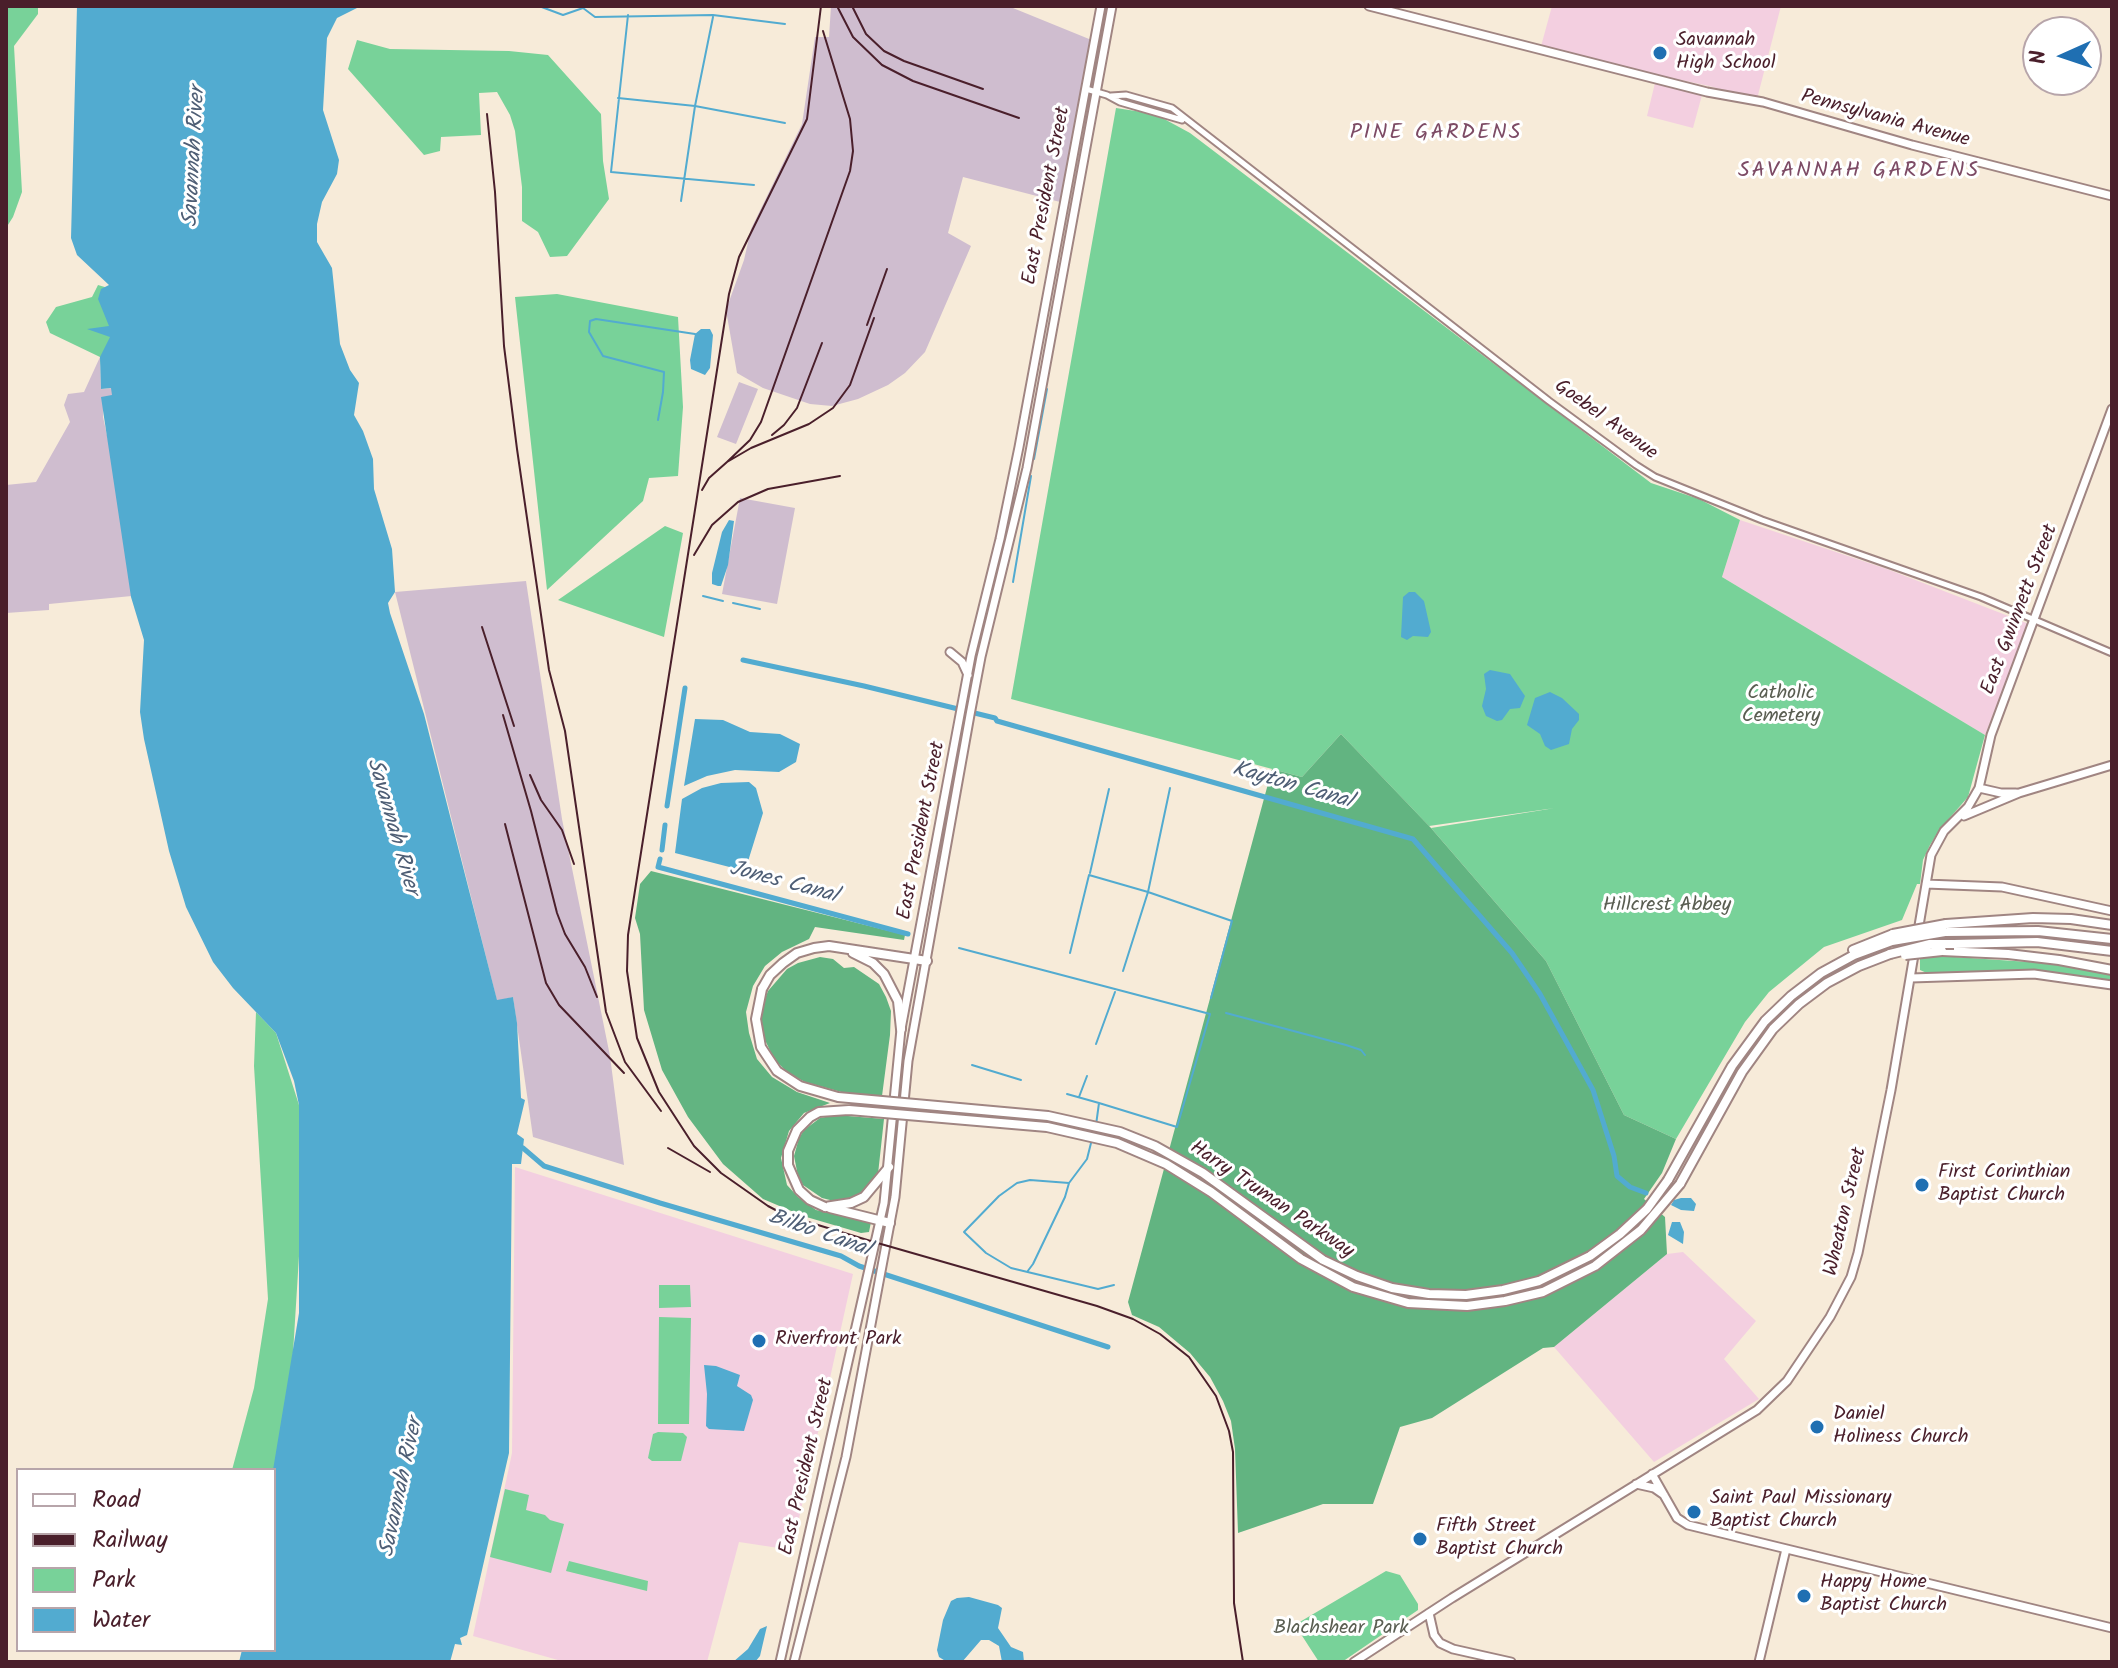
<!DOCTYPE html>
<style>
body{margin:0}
#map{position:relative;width:2118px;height:1668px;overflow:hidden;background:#f7ebd9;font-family:Kalam,sans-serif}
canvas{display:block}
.frame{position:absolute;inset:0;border:8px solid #4a1f2b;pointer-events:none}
.legend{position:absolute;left:16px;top:1468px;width:260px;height:184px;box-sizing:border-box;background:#fff;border:2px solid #b7a5aa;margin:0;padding:10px 14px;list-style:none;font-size:24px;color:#4a1f2b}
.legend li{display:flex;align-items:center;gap:16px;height:40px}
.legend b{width:40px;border:2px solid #b7a5aa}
.north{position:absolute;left:2022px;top:16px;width:80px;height:80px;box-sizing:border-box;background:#fff;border:2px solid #b7a5aa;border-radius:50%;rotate:267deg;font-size:22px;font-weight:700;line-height:32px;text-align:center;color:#4a1f2b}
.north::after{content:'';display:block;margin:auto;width:28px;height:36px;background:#1f6fb2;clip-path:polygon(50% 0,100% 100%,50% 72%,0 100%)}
</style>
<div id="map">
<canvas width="2118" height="1668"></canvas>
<div class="frame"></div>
<ul class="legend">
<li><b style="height:10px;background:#fff"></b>Road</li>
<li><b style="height:10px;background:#4a1f2b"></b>Railway</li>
<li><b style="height:22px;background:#78d299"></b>Park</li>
<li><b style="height:22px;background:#52abd0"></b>Water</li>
</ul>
<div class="north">N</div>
</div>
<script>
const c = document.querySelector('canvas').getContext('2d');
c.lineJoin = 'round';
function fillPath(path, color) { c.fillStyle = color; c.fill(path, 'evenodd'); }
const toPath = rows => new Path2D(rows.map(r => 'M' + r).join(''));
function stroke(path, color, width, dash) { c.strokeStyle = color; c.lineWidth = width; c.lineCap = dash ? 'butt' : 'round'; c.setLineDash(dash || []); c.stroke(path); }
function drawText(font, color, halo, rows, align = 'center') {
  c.font = font + ' Kalam,sans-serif'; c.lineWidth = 6; c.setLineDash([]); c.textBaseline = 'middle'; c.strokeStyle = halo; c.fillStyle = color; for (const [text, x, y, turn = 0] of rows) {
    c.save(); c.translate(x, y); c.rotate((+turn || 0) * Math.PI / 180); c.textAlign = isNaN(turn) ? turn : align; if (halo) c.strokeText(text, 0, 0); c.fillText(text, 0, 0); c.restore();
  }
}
const built = toPath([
 [1552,6,1781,6,1757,99,1709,86,1540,50],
 [1655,83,1702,95,1693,128,1647,116],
 [1740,520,1887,569,2029,624,1985,735,1722,577],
 [515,1167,853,1274,792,1550,739,1542,707,1662,565,1662,473,1636,512,1453],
 [1683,1252,1756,1321,1724,1359,1759,1399,1654,1462,1554,1347,1667,1254]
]);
const industrial = toPath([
 [831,6,1008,6,1094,41,1064,203,963,177,948,233,971,246,925,352,905,373,888,385,858,399,832,406,810,404,763,388,737,373,726,310,744,260,751,229,802,124,815,37,829,37],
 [100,357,101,389,112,388,113,395,103,411,103,417,142,595,49,604,49,610,6,613,6,485,36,482,70,422,64,405,68,394,84,392],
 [739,382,758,389,736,444,717,437],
 [740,498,795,508,777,604,722,594],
 [526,581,562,819,610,1056,624,1165,533,1137,513,997,497,1001,395,592]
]);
const green = toPath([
 [6,6,38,6,38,14,14,46,22,192,13,217,6,228],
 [357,40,390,49,509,51,548,55,601,114,603,161,609,199,567,256,550,257,538,232,522,221,522,187,515,131,510,115,497,92,479,93,481,135,441,137,440,151,424,155,348,69],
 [1116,108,1155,114,1190,133,1651,483,1699,499,1740,520,1722,577,1985,735,1968,797,1940,829,1930,845,1923,860,1920,884,1917,884,1902,920,1824,947,1769,992,1745,1022,1676,1139,1624,1115,1546,961,1431,828,1555,808,1429,826,1341,734,1302,777,1011,699],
 [98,285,108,288,121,316,102,375,100,357,50,333,46,322,56,307,92,297],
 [557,294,678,317,683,407,678,476,649,478,643,501,547,590,515,297],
 [665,526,683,533,664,637,558,600],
 [1940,956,2059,964,2112,975,2112,982,2063,973,2016,970,1929,974,1920,970,1920,957],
 [256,1012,276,1033,299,1105,300,1240,293,1353,278,1472,232,1470,254,1388,268,1299,254,1066],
 [659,1285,690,1285,691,1307,659,1308],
 [659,1317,691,1318,689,1424,658,1424],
 [658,1432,683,1433,687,1437,681,1461,652,1461,648,1458,653,1434],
 [505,1489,529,1495,526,1510,545,1515,550,1520,564,1524,551,1573,490,1557],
 [569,1561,648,1581,647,1591,566,1571],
 [1386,1571,1400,1575,1418,1604,1418,1610,1342,1662,1319,1662,1297,1628,1298,1623]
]);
const forest = toPath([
 [1341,734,1431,828,1546,961,1624,1115,1676,1139,1662,1173,1644,1199,1665,1217,1667,1254,1554,1347,1543,1348,1432,1418,1400,1427,1373,1504,1323,1504,1238,1533,1235,1449,1231,1421,1223,1401,1210,1377,1190,1353,1159,1327,1132,1315,1128,1302,1272,769,1302,777],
 [651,871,905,935,904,940,815,927,809,939,782,952,765,966,753,986,746,1012,749,1033,757,1059,772,1077,797,1092,830,1103,804,1113,789,1131,781,1158,787,1185,798,1197,816,1210,871,1222,869,1232,861,1233,803,1216,763,1199,723,1164,688,1117,662,1070,644,1010,640,934,635,918,640,884],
 [820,957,833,959,844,968,854,967,879,984,886,997,891,1011,890,1035,882,1096,845,1093,805,1082,788,1073,774,1059,765,1040,761,1019,763,1004,768,991,787,969,798,963],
 [836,1115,884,1119,878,1174,871,1186,861,1193,846,1200,834,1201,822,1198,803,1185,798,1176,794,1156,799,1138,804,1130,820,1118]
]);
const water = toPath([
 [77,6,361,6,337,18,327,38,323,110,339,160,337,174,322,202,317,224,317,242,332,268,340,344,350,370,359,383,354,415,363,431,373,459,374,489,392,549,395,592,388,603,390,613,424,714,497,1000,513,997,517,1023,521,1098,525,1100,517,1134,524,1139,521,1164,512,1164,509,1453,467,1635,460,1638,462,1645,455,1644,450,1662,239,1662,242,1650,274,1650,273,1470,299,1313,299,1105,294,1081,276,1033,233,988,213,962,186,907,169,851,144,739,140,712,144,640,131,597,101,397,112,395,111,388,101,389,100,357,110,337,87,329,109,326,98,299,101,289,109,285,77,255,71,238],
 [701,329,710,329,713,335,710,368,705,375,691,369,690,360,695,334],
 [729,520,734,521,728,565,721,586,718,586,712,584,712,573,722,532],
 [1409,592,1415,592,1424,601,1431,632,1428,637,1413,636,1407,640,1401,637,1403,597],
 [1490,670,1510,674,1525,696,1520,708,1510,709,1502,720,1497,721,1486,716,1482,706,1486,689,1484,674],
 [1550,692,1562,698,1579,714,1579,720,1572,729,1569,744,1551,750,1545,746,1540,734,1527,725,1535,698],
 [695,719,723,720,750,732,780,734,800,744,796,762,779,772,735,770,707,776,684,786],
 [749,782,756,788,763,813,745,871,675,853,682,799,702,788,721,783],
 [1681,1198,1691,1198,1696,1204,1694,1211,1681,1210,1671,1205,1674,1200],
 [1672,1222,1680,1222,1684,1232,1683,1244,1668,1235],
 [704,1365,716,1366,740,1375,737,1386,751,1395,753,1400,744,1431,709,1429,706,1426,707,1394],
 [969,1597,998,1605,1002,1608,998,1628,1011,1647,1023,1652,1024,1662,1002,1662,999,1646,989,1640,981,1640,962,1662,947,1662,939,1657,937,1650,943,1620,951,1601,957,1598],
 [767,1626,760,1656,755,1662,733,1662,748,1649,760,1629]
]);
const stream = toPath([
 [539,6,563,15,583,8,595,17,713,15,785,24],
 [628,15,611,172,754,185],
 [618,98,695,106,785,123],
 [681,201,695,106,713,17],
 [658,420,663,392,664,372,603,356,589,332,590,321,596,319,695,334],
 [1034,459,1047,389],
 [1013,582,1031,476],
 [703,596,723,601],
 [733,603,760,609],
 [1090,873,1109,789],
 [959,948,1210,1014,1177,1127,1099,1103,1096,1125],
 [1070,953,1089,875,1148,892,1170,788],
 [1123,971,1148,892,1232,921,1211,998],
 [1226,1013,1346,1045,1361,1050,1365,1055],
 [1096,1044,1115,992],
 [972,1065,1021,1080],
 [1067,1094,1099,1103],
 [1079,1097,1087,1076],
 [1069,1183,1087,1159,1092,1139],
 [1027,1272,1033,1264,1065,1197,1069,1183,1030,1180,1017,1183,999,1196,964,1232,986,1253,1011,1268,1098,1289,1114,1285]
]);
const canal = toPath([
 [743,660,864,686,995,718,997,721,1413,839,1512,953,1540,994,1593,1090,1614,1156,1617,1176,1630,1187,1646,1193],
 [667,806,685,688],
 [662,850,665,825],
 [660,859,658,867,908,934],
 [523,1148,544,1166,660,1203,841,1256,859,1266,1108,1347]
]);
const minor = toPath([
 [1086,89,1107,95,1120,102,1182,120],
 [1111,96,1126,95,1172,108,1549,401,1636,465,1655,477,1762,520,1981,597,2112,653]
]);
const major = toPath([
 [1369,6,1707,92,1763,102,1912,145,2112,196],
 [950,652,962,662,968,675],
 [1979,788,2001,793,2016,793],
 [1964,816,2019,793,2112,765],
 [1926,884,2002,887,2112,911],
 [1911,978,2034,974,2112,985],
 [1652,1474,1677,1518,1688,1525,2112,1628],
 [1636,1484,1654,1488,1664,1495],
 [1429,1613,1434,1635,1440,1643,1453,1649,1511,1662],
 [780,1662,884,1203,901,1029,971,656,1000,539,1019,447,1101,6],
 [794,1662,846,1457,895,1197,908,1061,970,715,981,657,1027,468,1112,6],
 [1354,1662,1452,1598,1757,1410,1787,1381,1830,1317,1851,1277,1858,1253,1891,1090,1931,855,1944,831,1968,807,1979,788,1991,735,2112,409],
 [1759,1662,1786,1549]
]);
const highway = toPath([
 [1946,924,2033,918,2071,919,2112,925],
 [1945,932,2038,931,2112,939],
 [1954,944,2037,942,2112,951],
 [1853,950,1893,934],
 [1942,951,2008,954,2059,960,2112,970],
 [853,953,873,963,884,974,898,1001,901,1029],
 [762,989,770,975,783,963,797,953,814,948,829,946,927,961],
 [1668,1180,1732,1066,1765,1021,1791,996,1821,973,1854,955,1892,941],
 [1680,1184,1742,1072,1773,1029,1799,1004,1827,983,1859,966,1890,954],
 [825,1207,851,1203,864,1197,889,1167],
 [830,1208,890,1223]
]);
const rail = toPath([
 [821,6,807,119,739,257,729,294,628,935,627,971,637,1038,659,1092,694,1146,721,1173,768,1206,785,1215,874,1242,1097,1306,1133,1319,1160,1334,1189,1357,1216,1396,1229,1431,1233,1452,1234,1603,1243,1662],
 [837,6,853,37,882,65,913,81,1019,118],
 [852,6,866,34,884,51,904,61,983,89],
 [487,114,495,192,504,346,517,449,549,670,565,731,606,1012,625,1062,661,1111],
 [867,325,887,269],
 [772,435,784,425,797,408,822,343],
 [727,462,750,440,761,422,850,171,853,151,850,119,823,31],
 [702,490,709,478,727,462,751,448,809,424,833,408,850,385,874,318],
 [694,555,712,525,738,502,768,489,840,476],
 [482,627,514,726],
 [503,715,531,811,557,913,565,934,585,967,597,997],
 [530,775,541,800,562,830,574,864],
 [505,824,546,983,559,1005,624,1073],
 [668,1148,710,1172]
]);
const highwayBridge = toPath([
 [1893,934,1946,924],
 [1892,941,1945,932],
 [1890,954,1930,944,1954,944],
 [1905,955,1942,951],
 [762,989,756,1019,761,1047,777,1071,800,1086,838,1097,1048,1116,1120,1132,1155,1146,1203,1173,1323,1260,1357,1276,1392,1288,1429,1294,1466,1295,1503,1290,1539,1281,1590,1256,1620,1234,1647,1209,1668,1180],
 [825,1207,810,1200,799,1190,788,1165,788,1151,797,1130,810,1117,819,1112,849,1110,1047,1127,1117,1143,1166,1164,1211,1192,1301,1259,1353,1287,1408,1303,1467,1306,1505,1301,1543,1292,1595,1266,1641,1230,1680,1184]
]);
const markers = [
 [1660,53,8,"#1f6fb2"],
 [1922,1185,8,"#1f6fb2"],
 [759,1341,8,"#1f6fb2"],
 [1817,1427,8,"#1f6fb2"],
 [1694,1512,8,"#1f6fb2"],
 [1420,1539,8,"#1f6fb2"],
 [1804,1596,8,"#1f6fb2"]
];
const poiNames = [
 ["Savannah",1676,42],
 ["High School",1676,65],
 ["First Corinthian",1938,1174],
 ["Baptist Church",1938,1197],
 ["Riverfront Park",775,1341],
 ["Daniel",1833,1416],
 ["Holiness Church",1833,1439],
 ["Saint Paul Missionary",1710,1500],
 ["Baptist Church",1710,1523],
 ["Fifth Street",1436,1528],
 ["Baptist Church",1436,1551],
 ["Happy Home",1820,1584],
 ["Baptist Church",1820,1607]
];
const streetNames = [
 ["Pennsylvania Avenue",1885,120,15],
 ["East President Street",1048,196,-79],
 ["Goebel Avenue",1605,421,36],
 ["East Gwinnett Street",2021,610,-69],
 ["East President Street",923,831,-79],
 ["Harry Truman Parkway",1271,1201,34],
 ["Wheaton Street",1847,1212,-77],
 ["East President Street",808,1467,-77]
];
const parkNames = [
 ["Catholic",1781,695],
 ["Cemetery",1781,718],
 ["Hillcrest Abbey",1667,907],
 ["Blachshear Park",1341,1630]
];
const neighbourhoodNames = [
 ["PINE GARDENS",1436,134],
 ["SAVANNAH GARDENS",1859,172]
];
const waterNames = [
 ["Savannah River",196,157,-87],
 ["Kayton Canal",1292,787,16],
 ["Savannah River",391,827,74],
 ["Jones Canal",783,884,15],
 ["Bilbo Canal",819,1235,19],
 ["Savannah River",403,1488,-78]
];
fillPath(built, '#f3cfe0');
fillPath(industrial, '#cfbdcf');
fillPath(green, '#78d299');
fillPath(forest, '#62b481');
fillPath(water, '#52abd0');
stroke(stream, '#52abd0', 2);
stroke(canal, '#52abd0', 5);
stroke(minor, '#a08582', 9);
stroke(major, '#a08582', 11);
stroke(highway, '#a08582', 12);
stroke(minor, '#fff', 5);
stroke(major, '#fff', 7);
stroke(highway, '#fff', 8);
stroke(rail, '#4a1f2b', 2);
stroke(highwayBridge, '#a08582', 12, []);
stroke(highwayBridge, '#fff', 8);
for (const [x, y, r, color] of markers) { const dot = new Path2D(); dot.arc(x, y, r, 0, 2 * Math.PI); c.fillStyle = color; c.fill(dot); stroke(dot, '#fff', 3); }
drawText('20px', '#4a1f2b', '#fff', poiNames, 'left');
drawText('20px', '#4a1f2b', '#fff', streetNames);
drawText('20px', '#5a5e52', '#fff', parkNames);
c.letterSpacing = '2px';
drawText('22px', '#7d4b65', '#fff', neighbourhoodNames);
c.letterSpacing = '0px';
drawText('italic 22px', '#4e5e75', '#fff', waterNames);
</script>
